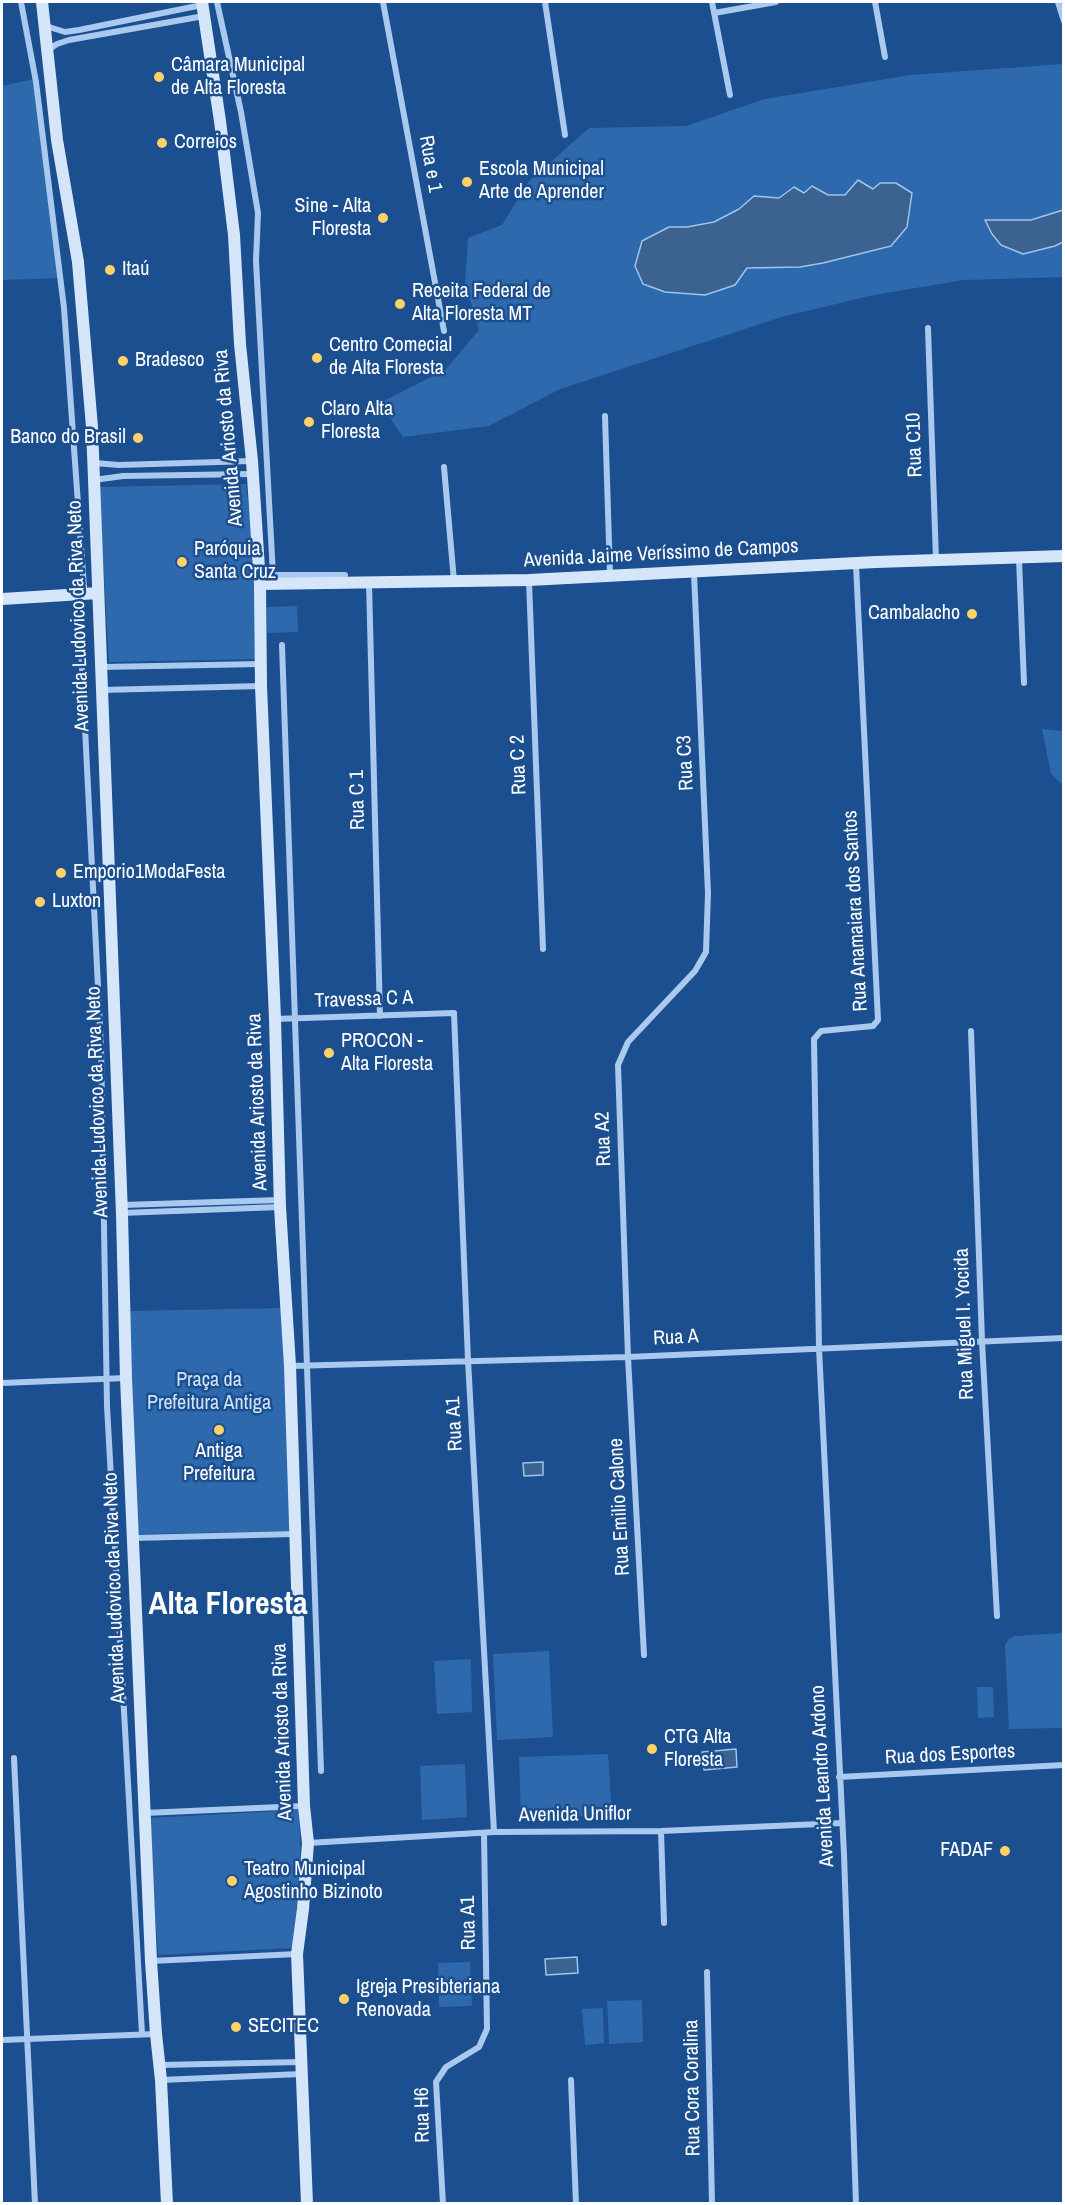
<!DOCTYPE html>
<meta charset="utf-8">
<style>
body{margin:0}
#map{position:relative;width:1065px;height:2205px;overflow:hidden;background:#1b4f8f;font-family:"Archivo Narrow",sans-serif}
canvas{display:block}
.frame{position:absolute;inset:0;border:3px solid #fff;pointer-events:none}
</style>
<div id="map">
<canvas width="1065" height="2205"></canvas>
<div class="frame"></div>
</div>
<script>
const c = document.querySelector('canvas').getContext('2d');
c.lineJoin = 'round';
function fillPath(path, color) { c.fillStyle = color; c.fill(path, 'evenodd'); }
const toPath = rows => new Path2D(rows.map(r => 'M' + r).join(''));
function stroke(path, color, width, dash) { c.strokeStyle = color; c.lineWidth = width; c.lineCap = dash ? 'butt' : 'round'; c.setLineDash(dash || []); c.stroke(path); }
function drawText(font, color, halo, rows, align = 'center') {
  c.font = font + ' "Archivo Narrow",sans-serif'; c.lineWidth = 5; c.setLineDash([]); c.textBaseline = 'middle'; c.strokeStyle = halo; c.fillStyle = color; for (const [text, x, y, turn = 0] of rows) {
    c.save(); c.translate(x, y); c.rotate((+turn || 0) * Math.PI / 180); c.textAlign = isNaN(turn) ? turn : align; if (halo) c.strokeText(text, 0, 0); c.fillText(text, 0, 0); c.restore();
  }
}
const green = toPath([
 [1063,64,1063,277,964,280,874,295,785,316,560,389,489,426,403,437,380,403,446,369,479,330,465,282,468,238,502,225,529,181,589,128,686,126,765,99,910,75],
 [38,78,62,278,2,280,2,86],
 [246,484,258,587,256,659,109,662,99,487],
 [297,606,298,632,267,633,267,607],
 [1042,729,1063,731,1063,785,1051,774],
 [284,1308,292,1531,136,1534,128,1311],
 [1063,1633,1063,1728,1009,1729,1005,1645,1009,1639,1015,1636],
 [549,1651,553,1737,497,1740,493,1654],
 [471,1659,472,1712,437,1714,434,1661],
 [977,1687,993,1687,994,1717,978,1718],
 [608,1754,612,1815,521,1818,519,1757],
 [465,1764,467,1817,422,1820,420,1766],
 [299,1810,301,1869,299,1906,292,1948,158,1955,148,1818],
 [470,1962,472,2006,439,2007,438,1963],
 [642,2000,643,2042,609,2044,607,2001],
 [603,2008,604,2043,585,2045,582,2009]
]);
const water = toPath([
 [858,180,873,189,880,183,896,183,912,193,907,227,891,246,823,263,800,267,747,268,735,285,705,295,665,292,643,284,635,266,642,241,669,227,687,227,714,222,739,209,754,196,779,198,794,187,804,193,812,186,828,195,845,195,858,180],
 [1063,210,1063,242,1055,246,1023,254,1001,245,992,234,985,220,1031,220,1063,210],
 [543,1462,543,1475,524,1476,523,1463,543,1462],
 [736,1749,737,1767,704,1770,702,1752,736,1749],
 [577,1957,578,1973,546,1975,545,1959,577,1957]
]);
const street = toPath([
 [21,2,36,82,64,308,84,588],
 [217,2,241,112,258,213,256,261,273,575,345,575],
 [383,2,444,331],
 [545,2,565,135],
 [712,2,730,95],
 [875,2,885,57],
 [1058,2,1064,21],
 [714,13,776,2],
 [46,26,65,32,79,30,202,5],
 [48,50,57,44,69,40,204,16],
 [928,328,936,560],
 [605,416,610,575],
 [94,463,119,465,251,461],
 [444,467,454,581],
 [94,480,123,476,252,474],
 [1019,559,1024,683],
 [856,565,878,1020,873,1026,821,1031,814,1039,819,1348,844,1854,856,2204],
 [529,581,543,949],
 [369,583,380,1016],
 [79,608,101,1047,107,1406,142,2034],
 [282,645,321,1771],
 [102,667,261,664],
 [102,690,261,686],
 [275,1019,454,1013,468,1360,494,1832],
 [971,1031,982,1341,997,1616],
 [122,1205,280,1200],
 [122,1213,280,1207],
 [290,1366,628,1357,1064,1338],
 [2,1383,126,1378],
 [133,1538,295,1534],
 [644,1655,628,1357,618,1065,628,1042,695,971,706,952,708,893,694,573],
 [14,1758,35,2204],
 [839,1777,1064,1765],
 [144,1813,303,1806],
 [661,1831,664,1923],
 [308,1843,494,1832,661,1831,842,1823],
 [151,1961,297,1954],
 [707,1972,712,2204],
 [2,2040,156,2034],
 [160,2065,301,2062],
 [161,2080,301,2074],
 [571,2080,576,2204],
 [443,2204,436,2082,446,2067,479,2047,487,2029,484,1833]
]);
const secondary = toPath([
 [42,2,57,140,78,262,92,427,122,1214,126,1378,151,1961,156,2034,161,2080,167,2204],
 [202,2,220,121,234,235,240,344,252,461,260,584,261,686,275,1019,280,1207,290,1366,304,1806,308,1843,303,1909,297,1954,307,2204],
 [260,584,529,580,876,562,1064,556],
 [2,599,98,593]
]);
const markers = [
 [159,77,6,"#ffd166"],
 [162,143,6,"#ffd166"],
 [467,182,6,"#ffd166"],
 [383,218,6,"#ffd166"],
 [110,270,6,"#ffd166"],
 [400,304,6,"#ffd166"],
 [317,358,6,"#ffd166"],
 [123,361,6,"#ffd166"],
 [309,422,6,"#ffd166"],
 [138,438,6,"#ffd166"],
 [182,562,6,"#ffd166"],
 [972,614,6,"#ffd166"],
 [61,873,6,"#ffd166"],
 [40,902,6,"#ffd166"],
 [329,1053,6,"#ffd166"],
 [219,1430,6,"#ffd166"],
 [652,1749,6,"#ffd166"],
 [1005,1851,6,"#ffd166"],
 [232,1881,6,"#ffd166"],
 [344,1999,6,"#ffd166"],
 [236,2027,6,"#ffd166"]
];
const poiNames = [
 ["Câmara Municipal",171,66],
 ["de Alta Floresta",171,89],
 ["Correios",174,143],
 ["Escola Municipal",479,170],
 ["Arte de Aprender",479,193],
 ["Sine - Alta",371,207,"right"],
 ["Floresta",371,230,"right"],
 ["Itaú",122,270],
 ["Receita Federal de",412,292],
 ["Alta Floresta MT",412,315],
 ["Centro Comecial",329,346],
 ["de Alta Floresta",329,369],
 ["Bradesco",135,361],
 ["Claro Alta",321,410],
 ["Floresta",321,433],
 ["Banco do Brasil",126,438,"right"],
 ["Paróquia",194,550],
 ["Santa Cruz",194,573],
 ["Cambalacho",960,614,"right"],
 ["Emporio1ModaFesta",73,873],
 ["Luxton",52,902],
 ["PROCON -",341,1042],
 ["Alta Floresta",341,1065],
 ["Antiga",219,1452,"center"],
 ["Prefeitura",219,1475,"center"],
 ["CTG Alta",664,1738],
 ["Floresta",664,1761],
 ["FADAF",993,1851,"right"],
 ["Teatro Municipal",244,1870],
 ["Agostinho Bizinoto",244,1893],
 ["Igreja Presibteriana",356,1988],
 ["Renovada",356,2011],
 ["SECITEC",248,2027]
];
const streetNames = [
 ["Rua e 1",430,164,80],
 ["Avenida Ariosto da Riva",229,438,-95],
 ["Rua C10",915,445,-92],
 ["Avenida Jaime Veríssimo de Campos",661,554,-3],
 ["Avenida Ludovico da Riva Neto",79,616,-92],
 ["Rua C3",686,763,-93],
 ["Rua C 2",519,765,-92],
 ["Rua C 1",358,800,-91],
 ["Rua Anamaiara dos Santos",856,911,-93],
 ["Travessa C A",364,1000,-2],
 ["Avenida Ludovico da Riva Neto",98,1102,-92],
 ["Avenida Ariosto da Riva",258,1102,-92],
 ["Rua A2",604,1139,-92],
 ["Rua Miguel I. Yocida",965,1324,-92],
 ["Rua A",676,1338,-3],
 ["Rua A1",455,1424,-93],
 ["Rua Emilio Calone",620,1507,-93],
 ["Avenida Ludovico da Riva Neto",115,1588,-92],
 ["Avenida Ariosto da Riva",283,1732,-92],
 ["Rua dos Esportes",950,1755,-3],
 ["Avenida Leandro Ardono",823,1776,-93],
 ["Avenida Uniflor",575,1815,-1],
 ["Rua A1",469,1923,-91],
 ["Rua Cora Coralina",693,2088,-91],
 ["Rua H6",423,2115,-91]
];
const parkNames = [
 ["Praça da",209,1381],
 ["Prefeitura Antiga",209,1404]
];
const townNames = [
 ["Alta Floresta",228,1605]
];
fillPath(green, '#2e69ad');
fillPath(water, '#3c6290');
stroke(water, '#9cc4f0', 1.5);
stroke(street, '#a9c9ee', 6);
stroke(secondary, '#d6e6fa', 12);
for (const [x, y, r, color] of markers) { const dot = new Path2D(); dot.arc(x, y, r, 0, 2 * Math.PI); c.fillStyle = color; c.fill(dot); stroke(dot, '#1b4f8f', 2); }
drawText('20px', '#fff', '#1b4f8f', poiNames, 'left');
drawText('20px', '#fff', '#1b4f8f', streetNames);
drawText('20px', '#cfe3fa', '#1b4f8f', parkNames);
drawText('bold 32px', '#fff', '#1b4f8f', townNames);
</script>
